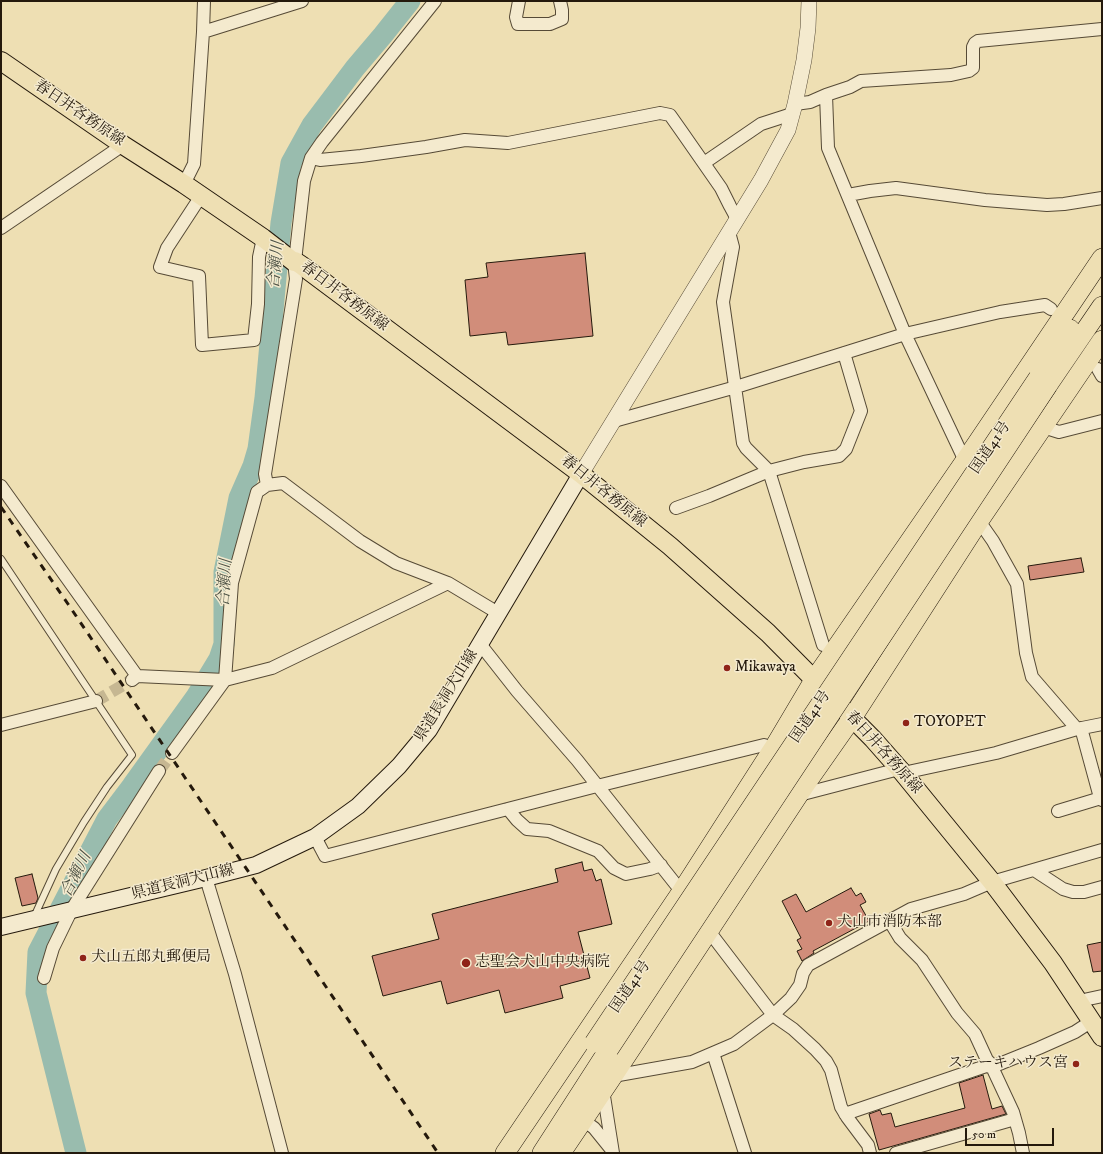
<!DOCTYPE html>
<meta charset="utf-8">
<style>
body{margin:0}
#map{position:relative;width:1103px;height:1154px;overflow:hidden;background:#eedfb3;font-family:"IM FELL DW Pica",serif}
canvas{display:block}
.frame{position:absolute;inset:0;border:2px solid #24190c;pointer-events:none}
.scale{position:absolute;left:965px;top:1128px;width:89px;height:18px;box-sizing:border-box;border:2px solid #24190c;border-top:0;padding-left:5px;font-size:12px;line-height:14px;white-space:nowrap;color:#24190c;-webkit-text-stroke:3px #f4eace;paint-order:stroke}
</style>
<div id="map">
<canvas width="1103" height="1154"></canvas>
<div class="frame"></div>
<div class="scale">50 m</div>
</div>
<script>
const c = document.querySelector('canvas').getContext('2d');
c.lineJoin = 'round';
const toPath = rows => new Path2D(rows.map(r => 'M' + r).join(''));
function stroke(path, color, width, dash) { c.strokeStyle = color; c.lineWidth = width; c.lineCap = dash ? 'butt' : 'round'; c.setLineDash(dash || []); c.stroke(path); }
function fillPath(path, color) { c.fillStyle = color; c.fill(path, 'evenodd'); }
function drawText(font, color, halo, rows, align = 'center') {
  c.font = font + ' "IM FELL DW Pica","Noto Serif JP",serif'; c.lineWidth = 3; c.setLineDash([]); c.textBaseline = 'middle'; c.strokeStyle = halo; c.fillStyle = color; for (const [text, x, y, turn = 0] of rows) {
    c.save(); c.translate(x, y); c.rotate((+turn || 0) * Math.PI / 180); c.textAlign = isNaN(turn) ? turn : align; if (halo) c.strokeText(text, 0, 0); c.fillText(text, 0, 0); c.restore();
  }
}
const river = toPath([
 [76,1153,36,993,38,952,107,819,132,786,196,697,219,659,224,644,224,572,239,498,253,466,258,449,265,398,281,223,291,163,312,125,355,68,383,35,410,1]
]);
const building = toPath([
 [585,253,593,336,508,345,506,332,470,336,465,280,488,277,486,263,585,253],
 [1081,558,1084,572,1030,580,1028,566,1081,558],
 [582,862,584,871,592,869,596,881,601,879,612,924,578,932,590,978,560,986,563,998,505,1013,499,990,447,1004,441,981,383,996,372,956,439,939,432,914,558,882,555,869,582,862],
 [32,874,38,898,36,903,22,906,15,878,32,874],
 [851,888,856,896,861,893,866,902,860,905,869,921,813,951,814,953,802,961,797,951,802,949,797,940,801,938,782,901,796,894,806,912,851,888],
 [1102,942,1102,971,1093,972,1087,945,1102,942],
 [983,1075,992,1109,1002,1106,1006,1114,879,1150,869,1114,880,1110,882,1115,891,1113,895,1127,965,1108,959,1083,983,1075]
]);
const minorTunnel = toPath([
 [96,701,132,680],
 [159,771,172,753]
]);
const service = toPath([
 [1,559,132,755,107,787,84,822,56,869,34,917]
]);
const minor = toPath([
 [519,1,516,17,518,24,550,24,562,19,562,10,560,1],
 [203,32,302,1],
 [826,95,850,87,861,81,951,75,969,71,973,68,973,47,975,43,978,41,1102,29],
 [795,104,810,102,826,95,828,148,905,334,965,461],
 [311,158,320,160,361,156,426,147,465,140,508,143,660,113,670,115,682,132,721,188,730,206,737,219],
 [704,163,761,124,792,114],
 [184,184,194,164,203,32,204,1],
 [848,195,870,191,896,188,985,200,1047,205,1064,204,1102,198],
 [201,196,167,248,160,267,199,276,202,345,254,340,258,304,259,257,263,238],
 [1,228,123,145],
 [729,232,733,247,723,302,743,443,746,448,769,471,823,645],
 [295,261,304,181,311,158,322,142,435,1],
 [1098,369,1102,376],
 [614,421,736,387,905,334,1000,312,1045,305,1051,309],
 [1043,427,1059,432,1102,421],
 [267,485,265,474,296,279,294,262],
 [1,486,137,676],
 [676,508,709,496,769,471,804,462,839,456,846,449,861,411,844,353],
 [979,521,993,541,1017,584,1026,653,1032,677,1077,729],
 [480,644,517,691,577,760,685,896],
 [132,680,137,676,225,680,272,668,448,583],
 [1,725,96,701],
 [1081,728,1099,794,1102,800],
 [172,753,225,680,232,583,257,492,267,485,283,483,360,541,396,563,448,583,498,613],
 [903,773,996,753,1077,729,1102,724],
 [799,795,899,769],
 [508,809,517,820,527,829,549,831,598,851,614,868,626,874,650,869,661,865],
 [1058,811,1101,798],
 [315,837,325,856,597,786,764,745,773,749],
 [1034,870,1063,889,1073,892,1084,892,1102,887],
 [206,878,235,974,282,1153],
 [889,920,900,938,922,960,957,1013,975,1034,987,1060,990,1063,990,1067],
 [705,926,773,1015,793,1029,815,1049,826,1061,831,1070,841,1107,847,1117,868,1145,870,1153],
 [44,978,53,948,72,909,159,771],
 [1079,1001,1102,996],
 [713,1053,745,1153],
 [613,1076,692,1062,734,1044,773,1015,791,998,800,985,803,973,808,965,911,909,964,894,992,882,1102,850],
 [603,1090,613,1153],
 [845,1114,986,1066,992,1067],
 [583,1120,594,1128,611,1149],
 [896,1153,1015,1119],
 [1023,1153,1019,1133,1013,1112,992,1067,1039,1048,1075,1032,1092,1021]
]);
const tertiary = toPath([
 [581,474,761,180,788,130,795,104,804,60,808,28,809,1]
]);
const secondary = toPath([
 [1,927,206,878,256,865,315,837,358,806,399,766,429,730,581,474]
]);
const primary = toPath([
 [1,61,123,145,184,184,263,238,294,262,295,261,301,265,581,474,670,546,768,633,873,739,903,773,992,882,1053,963,1102,1037]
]);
const trunk = toPath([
 [1038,378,1070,329],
 [1048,385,1102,306],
 [505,1153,682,891,773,749,814,680,965,461,1102,258],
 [542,1153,609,1049],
 [561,1153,617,1070,805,785,852,718,979,521,1102,340]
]);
const rail = toPath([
 [1,507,68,604,438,1153]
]);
const trunkBridge = toPath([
 [594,1043,1038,378],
 [609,1049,1048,385]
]);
const markers = [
 [727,668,4,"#8f2418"],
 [906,723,4,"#8f2418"],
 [829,923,4,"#8f2418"],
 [83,958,4,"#8f2418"],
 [466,963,5,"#8f2418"],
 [1076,1064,4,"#8f2418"]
];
const streetNames = [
 ["春日井各務原線",79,114,34],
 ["春日井各務原線",344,297,37],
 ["国道41号",991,448,-56],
 ["春日井各務原線",603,492,39],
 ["県道長洞犬山線",447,696,-58],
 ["国道41号",811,717,-56],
 ["春日井各務原線",883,753,48],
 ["県道長洞犬山線",183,883,-14],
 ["国道41号",631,987,-56]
];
const poiNames = [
 ["Mikawaya",735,668],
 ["TOYOPET",914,723],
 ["犬山市消防本部",837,923],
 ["犬山五郎丸郵便局",91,958],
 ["志聖会犬山中央病院",475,963],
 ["ステーキハウス宮",1068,1064,"right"]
];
const waterNames = [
 ["合瀬川",277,265,-84],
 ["合瀬川",226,583,-86],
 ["合瀬川",77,875,-63]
];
stroke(river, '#99bcae', 21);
fillPath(building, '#d18d7a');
stroke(building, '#24190c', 1);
stroke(minorTunnel, '#c6b792', 12, [12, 6]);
stroke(service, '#564a36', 8);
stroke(minor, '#564a36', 14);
stroke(tertiary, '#564a36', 16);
stroke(secondary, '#24190c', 18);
stroke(primary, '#24190c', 20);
stroke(trunk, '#24190c', 20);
stroke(service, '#f4eace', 6);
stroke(minor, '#f4eace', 12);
stroke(tertiary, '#f4eace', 15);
stroke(secondary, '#f4eace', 16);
stroke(primary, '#eedfb3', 18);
stroke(trunk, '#eedfb3', 19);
stroke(rail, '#24190c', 3, [7, 7]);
stroke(trunkBridge, '#24190c', 20, []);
stroke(trunkBridge, '#eedfb3', 19);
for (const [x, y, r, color] of markers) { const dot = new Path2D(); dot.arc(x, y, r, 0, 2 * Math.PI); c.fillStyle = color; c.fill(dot); stroke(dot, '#f4eace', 1.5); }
drawText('15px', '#24190c', '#f4eace', streetNames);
drawText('15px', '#24190c', '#f4eace', poiNames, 'left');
drawText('italic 16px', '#4d5245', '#f4eace', waterNames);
</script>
